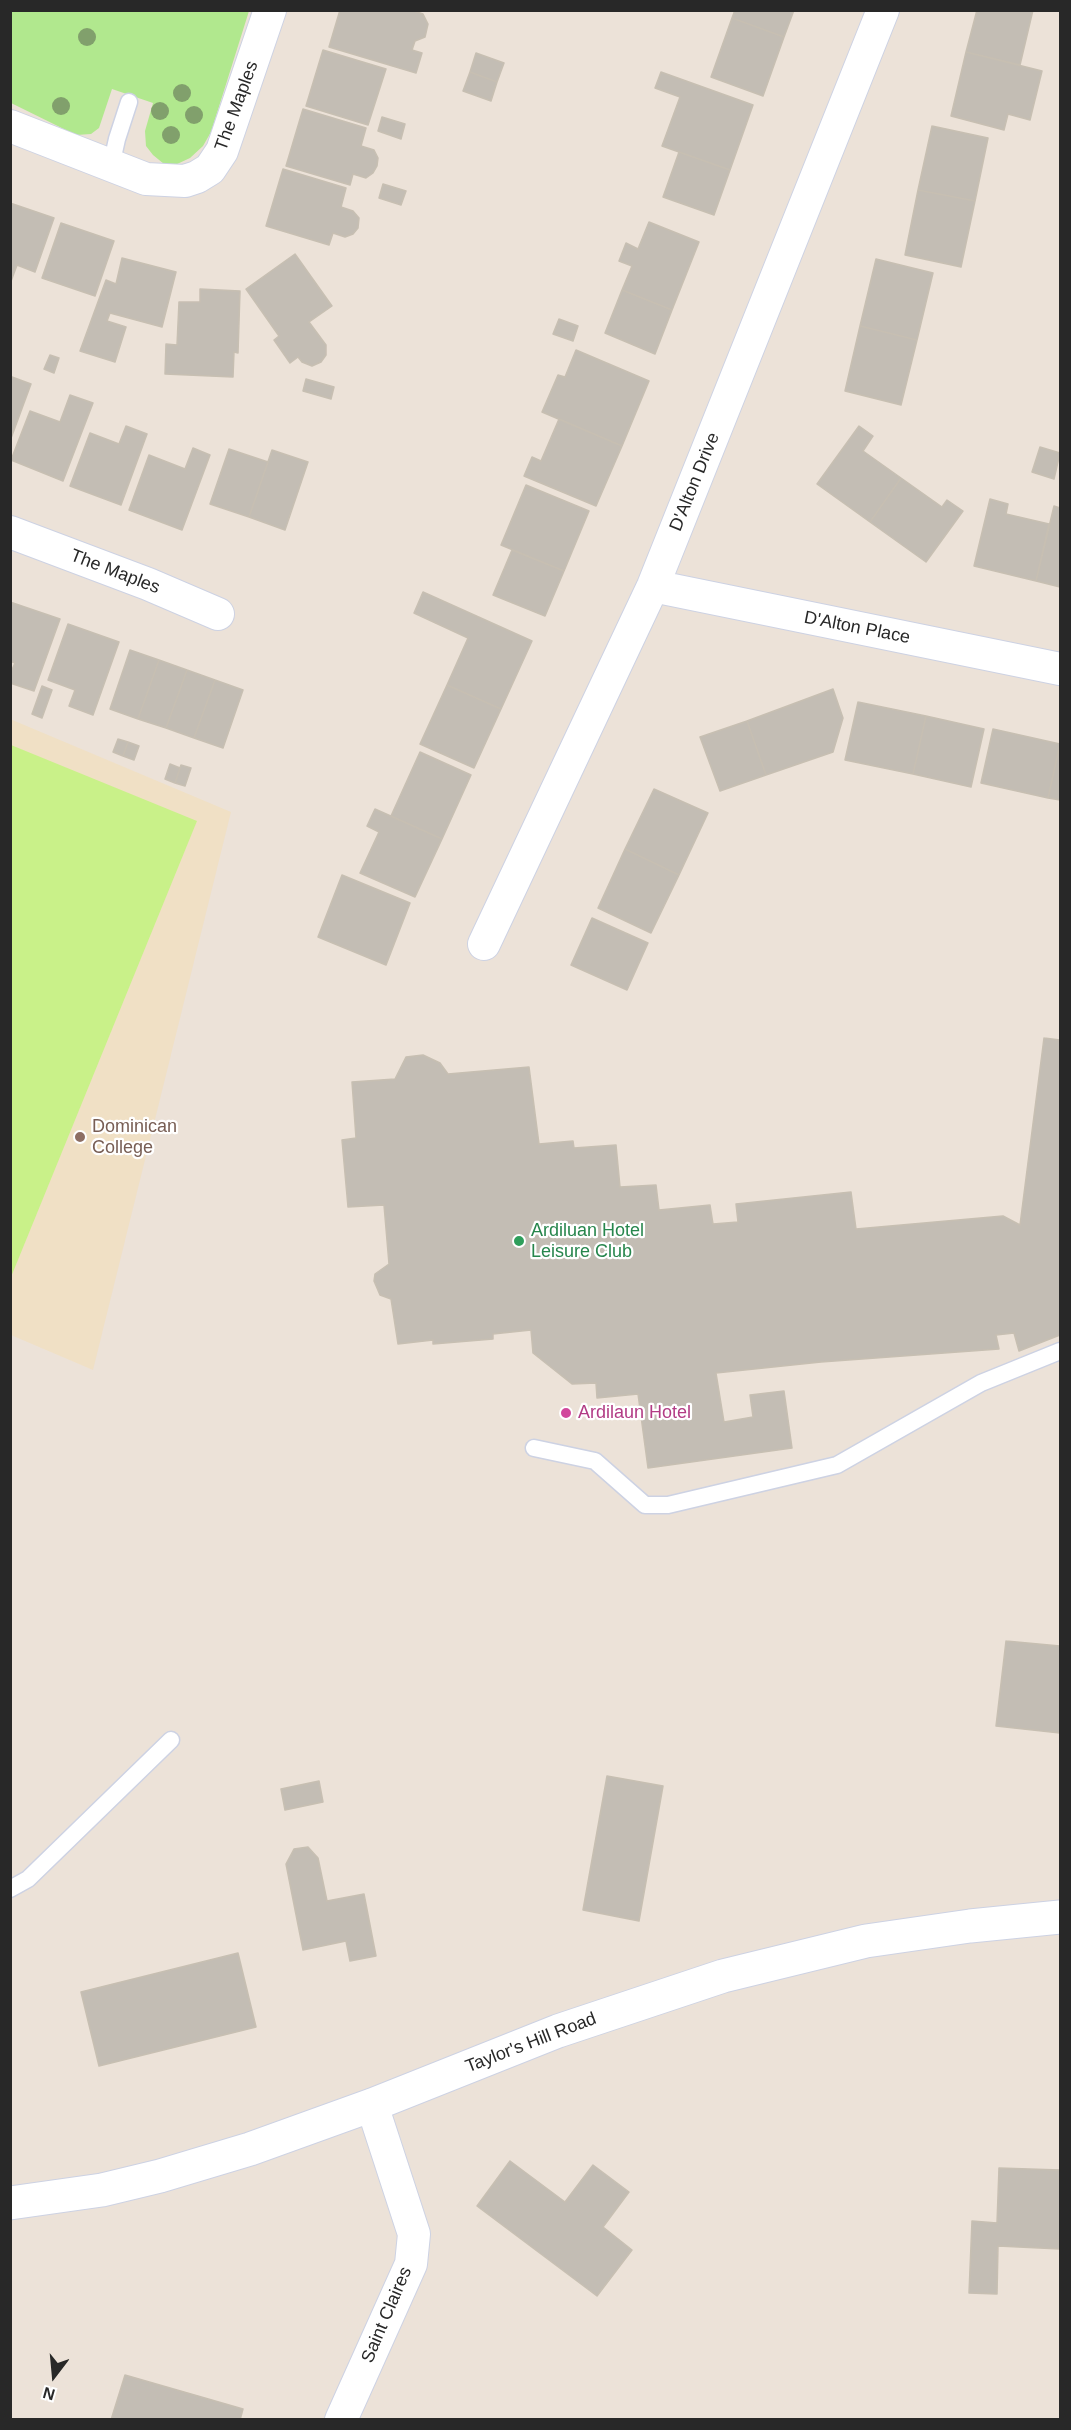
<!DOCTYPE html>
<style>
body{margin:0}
#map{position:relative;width:1071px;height:2430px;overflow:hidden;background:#ece2d8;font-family:Helvetica,sans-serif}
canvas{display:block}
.frame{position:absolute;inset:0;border:12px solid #282828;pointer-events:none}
.north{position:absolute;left:24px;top:2346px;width:60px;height:60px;-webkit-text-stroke:4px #fff;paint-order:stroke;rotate:196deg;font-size:16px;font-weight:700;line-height:24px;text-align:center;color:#282828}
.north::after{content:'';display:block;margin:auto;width:21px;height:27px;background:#282828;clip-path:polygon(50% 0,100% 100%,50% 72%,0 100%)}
</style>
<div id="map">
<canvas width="1071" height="2430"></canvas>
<div class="frame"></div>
<div class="north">N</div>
</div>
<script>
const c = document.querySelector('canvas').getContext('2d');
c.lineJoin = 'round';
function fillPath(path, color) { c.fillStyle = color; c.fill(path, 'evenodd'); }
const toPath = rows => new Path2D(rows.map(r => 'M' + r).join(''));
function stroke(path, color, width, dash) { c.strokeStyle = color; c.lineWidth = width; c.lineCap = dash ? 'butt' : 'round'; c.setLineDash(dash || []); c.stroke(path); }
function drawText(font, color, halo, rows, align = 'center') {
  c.font = font + ' Helvetica,sans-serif'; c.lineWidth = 4.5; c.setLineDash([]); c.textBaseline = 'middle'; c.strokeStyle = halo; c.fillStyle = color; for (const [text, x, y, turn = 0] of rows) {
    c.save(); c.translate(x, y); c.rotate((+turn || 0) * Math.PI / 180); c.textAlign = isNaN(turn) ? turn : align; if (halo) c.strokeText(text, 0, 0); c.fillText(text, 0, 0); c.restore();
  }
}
const education = toPath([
 [10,719,231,812,93,1370,11,1335]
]);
const green = toPath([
 [10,11,249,11,211,132,203,146,190,158,175,165,164,164,153,155,146,146,145,131,153,103,112,89,99,128,91,134,76,135,11,103]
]);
const pitch = toPath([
 [11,745,197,821,11,1277]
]);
const building = toPath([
 [340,10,411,10,423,14,428,24,425,37,415,41,412,50,422,53,416,73,329,47,340,10],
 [735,10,794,10,784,37,732,18,735,10],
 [977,10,1033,10,1020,65,966,52,977,10],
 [732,18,784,37,763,96,711,77,732,18],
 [323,50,386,69,368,125,306,106,323,50],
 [966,52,1042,71,1030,120,1008,114,1004,130,951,116,966,52],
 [476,53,504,63,497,82,470,72,476,53],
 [470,72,497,82,491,101,463,91,470,72],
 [661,72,753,105,730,170,662,146,680,97,655,88,661,72],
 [303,109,366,128,361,146,374,150,378,158,377,166,373,173,366,178,353,174,350,185,286,166,303,109],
 [382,117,405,124,401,139,378,131,382,117],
 [932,126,988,138,975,201,918,190,932,126],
 [679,152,730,170,714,215,663,197,679,152],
 [283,169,346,188,341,207,353,211,359,218,358,228,353,234,345,237,333,233,329,245,266,226,283,169],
 [383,184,406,191,401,205,379,198,383,184],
 [918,190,975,201,961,267,905,255,918,190],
 [10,203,54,218,35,272,17,265,10,284,10,203],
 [649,222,699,242,672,310,622,290,632,266,619,261,626,243,638,249,649,222],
 [61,223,114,241,95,296,42,278,61,223],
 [295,254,332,306,309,322,326,345,326,355,321,362,312,366,302,362,298,357,290,363,274,340,279,336,246,289,295,254],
 [122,258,176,272,162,327,110,313,107,321,126,327,115,362,80,351,106,280,116,284,122,258],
 [876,259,933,273,917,340,860,326,876,259],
 [200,289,240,291,238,353,234,352,233,377,165,374,166,344,177,345,179,302,200,302,200,289],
 [622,290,672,310,655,354,605,333,622,290],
 [559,319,578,326,573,341,553,334,559,319],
 [860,326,917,340,901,405,845,391,860,326],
 [576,350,649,381,622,446,542,412,558,375,565,377,576,350],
 [50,355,59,358,54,373,44,369,50,355],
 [12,377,31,384,10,441,10,380,12,377],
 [306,379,334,387,331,399,303,391,306,379],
 [70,395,93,403,63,481,11,460,30,411,60,422,70,395],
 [559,419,622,446,596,506,524,476,532,457,541,461,559,419],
 [126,426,147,434,121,505,70,486,90,433,119,444,126,426],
 [859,426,873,436,863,451,901,478,870,522,817,484,859,426],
 [1040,447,1060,453,1054,479,1032,472,1040,447],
 [193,448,210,455,182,530,129,510,149,455,185,469,193,448],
 [229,449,268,462,249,517,210,504,229,449],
 [272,450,308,462,285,530,249,517,272,450],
 [901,478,942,507,947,500,963,511,926,562,870,522,901,478],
 [526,485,589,511,564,571,501,545,526,485],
 [990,499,1008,504,1006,514,1049,524,1036,581,974,566,990,499],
 [1054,506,1060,508,1060,587,1036,581,1054,506],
 [512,550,564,571,545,616,493,595,512,550],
 [423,592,532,641,501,709,447,685,468,638,414,613,423,592],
 [10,602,60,619,34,691,10,683,10,674,15,663,10,661,10,602],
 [68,624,119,642,93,715,69,706,75,690,48,680,68,624],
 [130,650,159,660,138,719,110,709,130,650],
 [159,660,187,670,166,728,138,719,159,660],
 [187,670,215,680,194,738,166,728,187,670],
 [215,680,243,690,223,748,194,738,215,680],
 [447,685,501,709,474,768,420,744,447,685],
 [42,686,52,690,42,718,32,714,42,686],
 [833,689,843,718,833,752,766,775,747,721,833,689],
 [858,702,926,716,913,774,845,760,858,702],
 [926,716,984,729,971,787,913,774,926,716],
 [747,721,766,775,720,791,700,737,747,721],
 [993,729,1060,744,1048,798,981,783,993,729],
 [118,739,128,742,123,756,113,752,118,739],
 [128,742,139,746,134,760,123,756,128,742],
 [1060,744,1060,800,1048,798,1060,744],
 [420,752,471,775,442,839,391,816,420,752],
 [170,764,180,768,175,783,165,779,170,764],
 [181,765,191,768,185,786,175,783,181,765],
 [654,789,708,813,679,875,625,849,654,789],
 [375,809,442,839,415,897,360,873,379,832,367,826,375,809],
 [625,849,679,875,651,933,598,908,625,849],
 [342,875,410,903,386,965,318,937,342,875],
 [592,918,648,943,627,990,571,965,592,918],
 [1044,1038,1060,1040,1060,1335,1019,1351,1014,1333,996,1335,999,1349,821,1362,716,1373,724,1422,753,1417,750,1395,784,1391,792,1448,648,1468,638,1394,597,1398,596,1383,572,1384,533,1353,531,1330,493,1334,493,1339,433,1344,433,1340,398,1344,391,1299,380,1295,374,1281,375,1274,389,1264,384,1205,348,1207,342,1140,356,1138,352,1082,395,1079,406,1057,423,1055,440,1063,448,1074,529,1067,539,1144,573,1141,574,1148,616,1145,620,1187,656,1185,659,1210,710,1205,713,1224,738,1222,736,1204,851,1192,856,1229,1003,1216,1020,1225,1044,1038],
 [1006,1641,1060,1646,1060,1733,996,1726,1006,1641],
 [607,1776,663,1786,639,1921,583,1910,607,1776],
 [319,1781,323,1802,285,1810,281,1789,319,1781],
 [308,1847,318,1858,327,1901,364,1894,376,1956,350,1961,346,1941,303,1950,286,1864,294,1849,308,1847],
 [238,1953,256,2027,99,2066,81,1992,238,1953],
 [510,2161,565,2202,593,2165,629,2192,603,2227,632,2250,597,2296,477,2206,510,2161],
 [999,2168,1060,2170,1060,2249,998,2246,997,2294,969,2293,972,2221,997,2223,999,2168],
 [125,2375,243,2409,240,2420,111,2420,125,2375]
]);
const service = toPath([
 [111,166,117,139,129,102],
 [534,1448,595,1461,645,1505,668,1505,837,1465,981,1383,1060,1351],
 [10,1889,28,1879,171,1740]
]);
const minor = toPath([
 [10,126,146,179,185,181,197,177,210,169,222,151,270,10],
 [10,532,148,584,218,614],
 [653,586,1060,669],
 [484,944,653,586,883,10],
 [341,2420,411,2264,414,2234,372,2105]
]);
const secondary = toPath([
 [10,2203,102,2190,160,2176,250,2149,372,2105,558,2031,723,1976,866,1941,970,1926,1060,1917]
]);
const trees = [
 [87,37],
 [182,93],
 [61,106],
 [160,111],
 [194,115],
 [171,135]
];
const markers = [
 [80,1137,6,"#8d6e63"],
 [519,1241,6,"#2e9e5b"],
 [566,1413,6,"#d1479c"]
];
const streetNames = [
 ["The Maples",237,106,-70],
 ["D'Alton Drive",695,482,-68],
 ["The Maples",115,572,21],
 ["D'Alton Place",857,628,11],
 ["Taylor's Hill Road",531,2043,-21],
 ["Saint Claires",387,2315,-67]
];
const educationNames = [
 ["Dominican",92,1127],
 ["College",92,1148]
];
const leisureNames = [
 ["Ardiluan Hotel",531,1231],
 ["Leisure Club",531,1252]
];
const hotelNames = [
 ["Ardilaun Hotel",578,1413]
];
fillPath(education, '#f0e0c5');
fillPath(green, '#b1e88e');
fillPath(pitch, '#c9f189');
fillPath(building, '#c3bdb4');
stroke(building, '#c7bfb2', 1.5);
stroke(service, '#cdd2e3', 19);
stroke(minor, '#cdd2e3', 34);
stroke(secondary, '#cdd2e3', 35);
stroke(service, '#fff', 16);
stroke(minor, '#fff', 32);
stroke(secondary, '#fff', 33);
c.fillStyle = '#81a06c';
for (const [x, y] of trees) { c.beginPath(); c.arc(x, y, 9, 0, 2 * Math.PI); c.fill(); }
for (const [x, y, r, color] of markers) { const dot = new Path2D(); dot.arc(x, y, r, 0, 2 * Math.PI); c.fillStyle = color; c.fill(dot); stroke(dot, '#fff', 2); }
drawText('18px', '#282828', '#fff', streetNames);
drawText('18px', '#785e54', '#fff', educationNames, 'left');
drawText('18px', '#27864d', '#fff', leisureNames, 'left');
drawText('18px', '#b23c85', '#fff', hotelNames, 'left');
</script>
